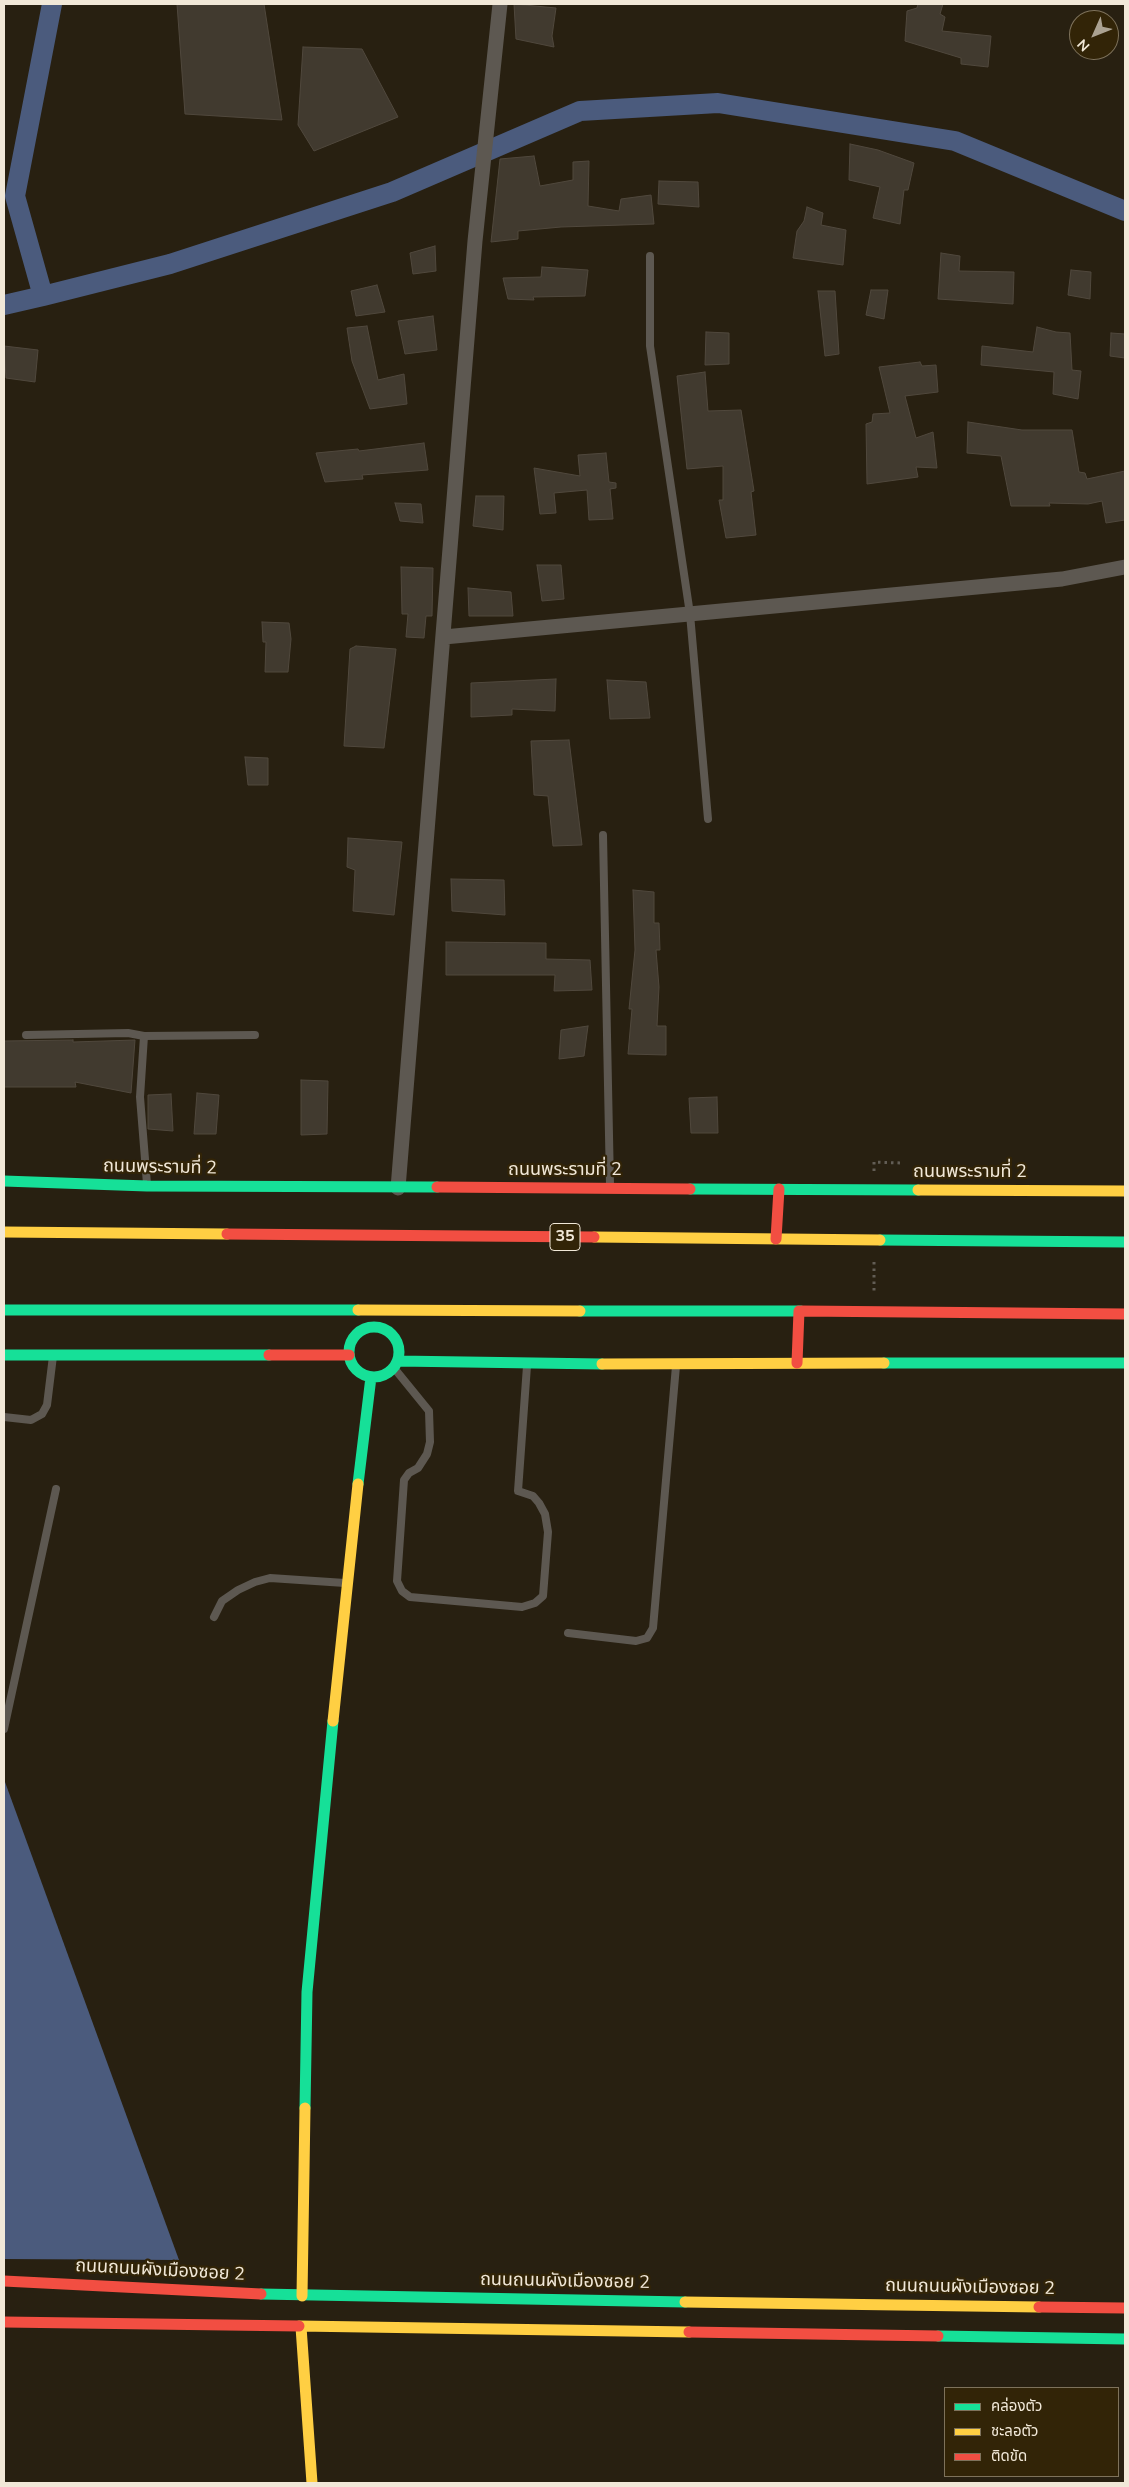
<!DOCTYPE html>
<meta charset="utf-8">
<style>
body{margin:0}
#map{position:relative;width:1129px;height:2487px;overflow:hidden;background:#282011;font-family:"Nunito Sans","Noto Sans Thai",sans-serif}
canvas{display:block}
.frame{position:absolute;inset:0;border:5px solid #f1e8d8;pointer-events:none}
.legend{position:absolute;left:944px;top:2387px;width:175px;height:90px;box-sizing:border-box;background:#322407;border:1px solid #7e725b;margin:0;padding:6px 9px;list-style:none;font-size:15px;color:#f1e8d8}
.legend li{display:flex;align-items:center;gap:10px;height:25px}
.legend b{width:25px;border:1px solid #7e725b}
.north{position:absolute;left:1069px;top:10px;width:50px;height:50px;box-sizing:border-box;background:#322407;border:1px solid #7e725b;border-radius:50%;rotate:226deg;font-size:14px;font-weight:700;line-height:20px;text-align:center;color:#f1e8d8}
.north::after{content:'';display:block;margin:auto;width:18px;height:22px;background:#aba292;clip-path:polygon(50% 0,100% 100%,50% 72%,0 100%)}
</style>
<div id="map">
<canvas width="1129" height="2487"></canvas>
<div class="frame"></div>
<ul class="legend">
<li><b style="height:6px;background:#16e098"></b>คล่องตัว</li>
<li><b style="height:6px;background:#ffcf43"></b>ชะลอตัว</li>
<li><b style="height:6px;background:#f24e42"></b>ติดขัด</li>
</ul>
<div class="north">N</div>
</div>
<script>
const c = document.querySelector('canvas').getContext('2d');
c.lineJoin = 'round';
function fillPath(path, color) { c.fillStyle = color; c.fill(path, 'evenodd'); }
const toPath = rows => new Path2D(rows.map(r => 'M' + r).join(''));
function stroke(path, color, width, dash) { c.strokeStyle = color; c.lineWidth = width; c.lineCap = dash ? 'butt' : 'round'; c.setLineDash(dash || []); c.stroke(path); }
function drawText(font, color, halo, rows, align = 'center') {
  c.font = font + ' "Nunito Sans","Noto Sans Thai",sans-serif'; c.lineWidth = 4.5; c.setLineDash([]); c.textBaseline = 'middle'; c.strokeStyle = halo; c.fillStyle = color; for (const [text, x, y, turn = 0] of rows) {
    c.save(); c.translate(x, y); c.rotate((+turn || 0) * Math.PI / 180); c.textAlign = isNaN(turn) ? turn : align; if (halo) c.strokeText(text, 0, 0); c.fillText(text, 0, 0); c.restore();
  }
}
const water = toPath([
 [4,1782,5,1782,179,2260,4,2259]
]);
const canal = toPath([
 [52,4,15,196,43,296,170,264,392,192,580,111,718,103,955,141,1125,211],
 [4,305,43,296]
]);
const building = toPath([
 [177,4,264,4,282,120,185,114,177,4],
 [514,4,556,8,552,36,554,47,516,39,514,4],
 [918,4,943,4,940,14,945,17,942,31,991,36,988,67,961,64,961,58,905,41,907,11,917,8,918,4],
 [303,47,362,49,398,117,314,151,298,125,303,47],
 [850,144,878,150,914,163,908,190,904,190,900,224,873,218,880,187,849,180,850,144],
 [534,156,540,186,573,180,573,162,589,161,588,206,619,211,621,199,651,195,654,224,561,227,518,231,518,239,491,242,500,159,534,156],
 [659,181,698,182,699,207,658,204,659,181],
 [807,207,823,213,821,225,846,230,843,265,793,258,797,231,804,221,807,207],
 [435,246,436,271,413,274,410,253,435,246],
 [941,253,960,256,959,271,1014,272,1013,304,938,299,941,253],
 [542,267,588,270,585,296,533,297,534,300,508,299,503,278,541,277,542,267],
 [1071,270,1091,272,1090,299,1068,295,1071,270],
 [377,285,385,312,356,316,351,291,377,285],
 [871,290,888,290,884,319,866,315,871,290],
 [818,291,835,291,839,354,825,356,818,291],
 [433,316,437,350,405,354,398,321,433,316],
 [367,326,378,380,404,374,407,404,370,409,352,361,347,328,367,326],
 [1037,327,1056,332,1070,333,1072,370,1081,371,1078,399,1053,394,1054,372,981,365,982,346,1033,352,1037,327],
 [706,332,729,333,729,364,705,365,706,332],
 [1111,333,1125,334,1125,358,1110,356,1111,333],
 [4,346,38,350,35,382,6,378,4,346],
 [920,362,922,366,936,365,938,392,905,396,916,438,933,432,937,468,916,467,918,477,867,484,866,424,872,422,873,414,890,413,879,367,920,362],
 [705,372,708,411,741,410,754,491,751,492,756,535,726,538,719,500,723,500,723,466,687,469,677,376,705,372],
 [968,422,1022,430,1072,430,1079,472,1085,473,1087,479,1125,471,1125,520,1106,523,1102,501,1088,504,1049,503,1050,506,1011,506,1001,456,967,453,968,422],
 [424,443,428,470,362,475,363,479,325,482,316,453,358,449,359,451,424,443],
 [606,453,609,482,616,483,616,488,610,489,613,519,589,520,587,490,554,493,556,513,540,514,534,468,580,476,578,455,606,453],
 [476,496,504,496,503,530,473,526,476,496],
 [395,503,421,504,423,523,400,521,395,503],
 [537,565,561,565,564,599,542,601,537,565],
 [401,567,433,568,432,616,426,616,424,638,406,637,408,614,402,614,401,567],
 [468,588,511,592,513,616,469,616,468,588],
 [262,622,289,623,291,639,288,672,265,672,266,642,263,642,262,622],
 [356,646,396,649,384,748,344,746,350,649,356,646],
 [556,679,555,711,512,709,512,715,471,717,471,683,556,679],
 [607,680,646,682,650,718,610,719,607,680],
 [569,740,582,845,553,846,548,796,534,795,531,741,569,740],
 [245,757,268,758,268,785,248,785,245,757],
 [348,838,402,842,394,915,353,911,355,870,347,867,348,838],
 [451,879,504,880,505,915,452,911,451,879],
 [633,890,654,892,654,923,659,923,660,950,656,950,659,987,657,1026,666,1026,666,1055,628,1054,632,1009,629,1009,635,950,633,890],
 [446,942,546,943,546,959,590,960,592,990,554,991,555,975,446,975,446,942],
 [588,1026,584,1056,559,1059,561,1030,588,1026],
 [73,1040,73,1042,135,1040,131,1093,75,1082,76,1087,4,1087,4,1041,73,1040],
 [301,1080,328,1081,327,1134,301,1135,301,1080],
 [197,1093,219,1095,216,1134,194,1134,197,1093],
 [171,1094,173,1131,148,1129,148,1095,171,1094],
 [717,1097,718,1133,691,1133,689,1098,717,1097]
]);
const path = toPath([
 [874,1171,874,1162,901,1163],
 [874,1262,874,1291]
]);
const lane = toPath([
 [650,256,650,346,690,614,708,819],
 [603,835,610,1185],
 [26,1035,128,1033,144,1036,255,1035],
 [144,1036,140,1097,147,1184],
 [394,1368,429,1411,430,1442,427,1454,418,1468,409,1473,404,1480,397,1581,402,1591,410,1597,522,1607,535,1603,543,1596,548,1532,545,1514,539,1503,533,1496,518,1491,527,1366],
 [4,1417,31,1420,42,1414,47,1405,53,1356],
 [214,1617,222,1601,238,1590,255,1582,270,1578,345,1583],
 [568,1633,636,1641,647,1638,653,1628,676,1366],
 [4,1729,56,1489]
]);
const street = toPath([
 [444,637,1062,579,1125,567],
 [398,1188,475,241,500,4]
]);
const fast = toPath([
 [4,1181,147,1186,437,1187],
 [690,1189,918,1190],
 [880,1240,1125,1242],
 [4,1310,358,1310],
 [580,1311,801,1311],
 '349 1352a25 25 0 1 1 50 0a25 25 0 1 1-50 0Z',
 [4,1355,269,1355],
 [398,1361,602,1364],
 [884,1363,1125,1363],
 [358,1484,371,1377],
 [305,2108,307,1992,333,1721],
 [261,2294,685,2302],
 [938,2336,1125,2339]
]);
const slow = toPath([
 [918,1190,1125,1191],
 [4,1232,227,1234],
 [594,1237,880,1240],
 [358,1310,580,1311],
 [602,1364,884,1363],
 [333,1721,358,1484],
 [302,2296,305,2108],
 [685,2302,1039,2307],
 [299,2326,689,2332],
 [301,2327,312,2483]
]);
const jam = toPath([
 [437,1187,690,1189],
 [227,1234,594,1237],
 [776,1239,779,1189],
 [801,1311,1125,1314],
 [269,1355,349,1355],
 [797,1363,799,1311],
 [4,2281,261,2294],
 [1039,2307,1125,2308],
 [4,2322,299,2326],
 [689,2332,938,2336]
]);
const shields = [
 [565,1237,30]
];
const shieldNames = [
 ["35",565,1237]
];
const streetNames = [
 ["ถนนพระรามที่ 2",160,1168,1],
 ["ถนนพระรามที่ 2",565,1171],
 ["ถนนพระรามที่ 2",970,1173],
 ["ถนนถนนผังเมืองซอย 2",160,2271,3],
 ["ถนนถนนผังเมืองซอย 2",565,2282,1],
 ["ถนนถนนผังเมืองซอย 2",970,2288,1]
];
fillPath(water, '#4b5b7d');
stroke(canal, '#4b5b7d', 20);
fillPath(building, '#413a2f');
stroke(building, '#50483d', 1);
stroke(path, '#625d55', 3, [2.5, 4]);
stroke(lane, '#5d5851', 8);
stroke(street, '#5d5851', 15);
stroke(fast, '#16e098', 11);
stroke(slow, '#ffcf43', 11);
stroke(jam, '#f24e42', 11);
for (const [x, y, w] of shields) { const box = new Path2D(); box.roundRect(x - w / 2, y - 13.5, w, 27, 4); c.fillStyle = '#322407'; c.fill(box); stroke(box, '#f1e8d8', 1); }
drawText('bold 16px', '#f1e8d8', null, shieldNames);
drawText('18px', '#f1e8d8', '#322407', streetNames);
</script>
